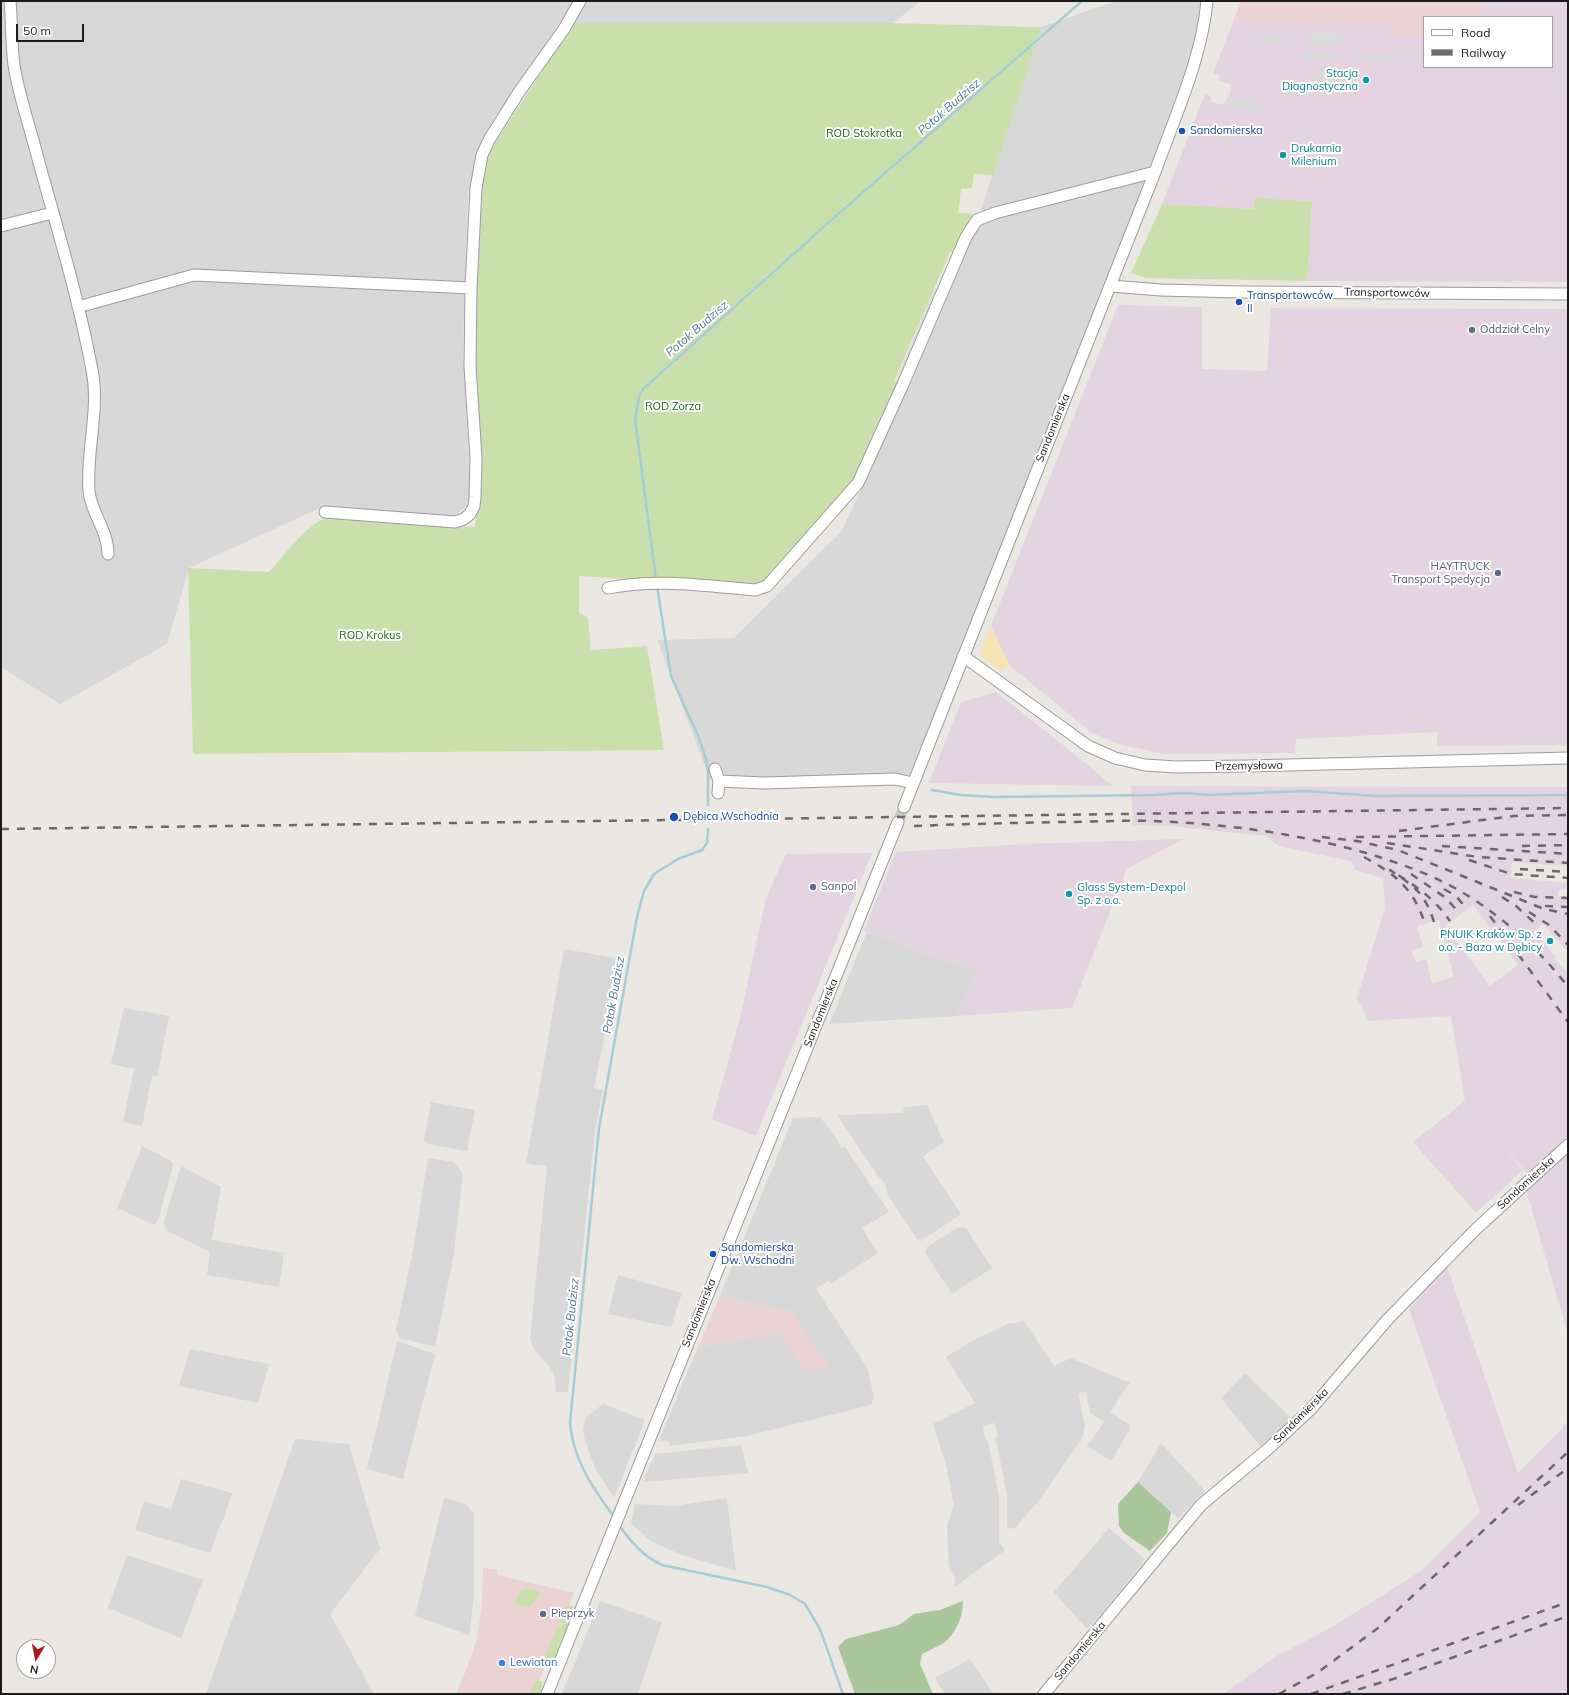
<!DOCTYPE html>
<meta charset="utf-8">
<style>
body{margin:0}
#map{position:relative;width:1569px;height:1695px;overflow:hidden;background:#ebe7e2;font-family:Mulish,sans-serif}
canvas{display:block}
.frame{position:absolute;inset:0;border:2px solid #1b1b1b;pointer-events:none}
.legend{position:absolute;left:1423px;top:16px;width:130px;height:52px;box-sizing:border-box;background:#fff;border:1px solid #a4a4a4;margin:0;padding:5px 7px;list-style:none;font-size:12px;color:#1b1b1b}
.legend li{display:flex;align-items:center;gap:8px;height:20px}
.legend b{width:20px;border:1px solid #a4a4a4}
.north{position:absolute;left:16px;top:1639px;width:40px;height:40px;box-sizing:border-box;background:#fff;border:1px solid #a4a4a4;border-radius:50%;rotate:190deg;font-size:11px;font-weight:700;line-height:16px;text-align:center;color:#1b1b1b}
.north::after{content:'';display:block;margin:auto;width:14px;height:18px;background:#af1721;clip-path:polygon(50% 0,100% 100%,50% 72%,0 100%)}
.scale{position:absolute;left:16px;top:24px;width:68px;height:18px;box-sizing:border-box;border:2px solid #1b1b1b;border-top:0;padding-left:5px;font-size:12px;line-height:14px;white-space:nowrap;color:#1b1b1b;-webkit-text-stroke:3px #fff;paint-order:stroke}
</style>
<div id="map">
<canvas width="1569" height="1695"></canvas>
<div class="frame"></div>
<ul class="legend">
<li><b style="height:5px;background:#fff"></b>Road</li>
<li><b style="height:5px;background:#696969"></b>Railway</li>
</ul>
<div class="north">N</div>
<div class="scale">50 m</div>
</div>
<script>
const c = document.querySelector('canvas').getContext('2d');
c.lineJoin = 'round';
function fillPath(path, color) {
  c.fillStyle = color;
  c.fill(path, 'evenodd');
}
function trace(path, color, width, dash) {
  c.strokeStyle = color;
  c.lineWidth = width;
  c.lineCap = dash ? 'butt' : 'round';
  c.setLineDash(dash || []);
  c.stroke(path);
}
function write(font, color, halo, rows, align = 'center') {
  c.font = font + ' Mulish,sans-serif';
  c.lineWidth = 4;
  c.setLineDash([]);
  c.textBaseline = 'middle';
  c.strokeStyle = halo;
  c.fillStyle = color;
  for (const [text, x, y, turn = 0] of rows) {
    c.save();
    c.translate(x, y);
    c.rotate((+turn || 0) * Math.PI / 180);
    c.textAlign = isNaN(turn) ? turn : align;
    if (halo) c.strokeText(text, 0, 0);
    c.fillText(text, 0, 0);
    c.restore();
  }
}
fillPath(new Path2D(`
 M1 1H921L893 23H573L564 16 479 146 468 192 463 347 471 502 454 517 320 508 189 568 167 644 60 704 1 667Z
 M1116 1H1206L1182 110 917 782 710 779 657 640 734 638 841 532 877 456 975 228 1041 27Z
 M867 932 897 941 906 947 976 971 956 1016 829 1024Z
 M564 949 620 959 594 1088 603 1090 595 1131 568 1392H556L554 1375 550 1367 536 1352 530 1340 547 1166 534 1165 526 1163Z
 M124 1008 169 1016 157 1077 152 1076 142 1126 123 1122 134 1069 111 1064Z
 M431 1102 475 1110 467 1151 428 1144 424 1140Z
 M927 1105 944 1142 923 1157 961 1214 922 1240 917 1239 888 1195 885 1183 878 1176 837 1115 903 1113 904 1107Z
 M820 1117 839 1142 841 1148 845 1147 889 1212 862 1228 878 1253 831 1284 828 1281 816 1289 868 1369 874 1398 871 1405 747 1436 669 1446V1442L659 1440 698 1347 780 1332 805 1371 829 1364 808 1340 792 1312 720 1296 793 1118Z
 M142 1146 171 1161 173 1165 158 1221 154 1225 117 1208Z
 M428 1158 454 1162 463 1174 453 1259 435 1347 400 1338 396 1330 412 1255Z
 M183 1167 221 1187 212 1240 284 1253 279 1287 207 1275 210 1252 167 1231 164 1222 180 1168Z
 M958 1227 966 1228 992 1268 952 1294 925 1253 927 1247Z
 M618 1275 682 1293 671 1327 608 1314Z
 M1023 1320 1054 1366 1071 1358 1130 1383 1110 1412 1130 1425 1129 1431 1111 1461 1087 1446 1104 1422 1090 1413 1086 1392 1078 1393 1085 1426 1082 1439 1037 1503 1014 1529 1007 1527V1495L996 1439 998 1436 995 1423 983 1426 985 1439 988 1441 999 1496V1542L1005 1550 954 1588 955 1579 949 1565 947 1526 954 1505 946 1465 933 1424 975 1403 946 1357 970 1342 1010 1323H1017Z
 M397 1341 435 1354 403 1479 367 1469Z
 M190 1349 269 1364 258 1403 179 1386Z
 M1245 1373 1292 1419 1260 1446 1221 1398Z
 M603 1404 645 1420 614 1498 596 1470 585 1441 583 1429 586 1417Z
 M295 1439 349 1444 380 1549 330 1614 374 1694H206Z
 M1161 1443 1205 1491 1178 1518 1138 1482Z
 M741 1445 748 1473 643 1482 655 1454Z
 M181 1479 232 1493 222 1523H221L210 1553 135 1530 144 1501 171 1509Z
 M444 1498 466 1504 474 1514V1597L469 1635 415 1616Z
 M727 1498 736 1571 682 1555 652 1542 631 1523 635 1504 674 1506Z
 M1109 1528 1145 1559 1113 1600 1087 1629 1054 1592Z
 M127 1555 203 1580 181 1638 108 1608Z
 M600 1601 662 1622 638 1694H562Z
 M970 1659 994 1694H944L935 1678Z`), '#d9d8d8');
fillPath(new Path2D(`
 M1241 1H1482L1481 17H1424V36L1391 35V24L1233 22Z
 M720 1296 792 1312 808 1340 829 1364 805 1371 779 1332 698 1347Z
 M483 1568 497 1569V1575L574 1593 534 1694H456L467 1668 477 1639 482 1604Z`), '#ebd2d3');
fillPath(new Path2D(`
 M1482 1H1568V282L1307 281 1312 201 1255 198 1254 209 1162 204 1205 94 1211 97 1212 102 1223 105 1230 93 1231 85 1219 80 1220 76 1213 73 1233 22 1391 24V35L1424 36V67H1552V17H1481Z
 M1118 305 1202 307V369L1267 371 1271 308 1568 309V745L1437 746V732L1296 739 1295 753 1165 754 1122 745 1092 733 1009 665 991 626Z
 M996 692 1068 749 1113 786 929 783 961 702Z
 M1131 786 1568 787V866L1512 862 1511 878 1568 883V889L1558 890V896H1568V950L1567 951 1543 924 1534 932 1556 957 1554 959 1568 973V1335L1527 1193 1526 1172 1494 1135 1523 1170 1476 1213 1413 1142 1465 1101 1451 1016 1369 1021 1357 998 1385 908 1383 878 1355 870 1351 861 1278 846 1266 836 1171 826 1133 825ZM1473 905 1518 965 1490 986 1445 926ZM1439 920 1454 977 1432 983 1426 959 1416 962 1412 951 1423 947 1417 926Z
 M1183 839 1127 869 1072 1008 956 1016 975 971 906 947 897 941 864 931 896 852 1025 844Z
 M872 853 756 1136 712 1119 740 1018 766 898 786 854Z
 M1447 1267 1518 1473 1568 1422V1694H1223L1275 1657 1332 1627 1421 1571 1480 1512 1409 1309 1428 1286Z`), '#e4d4e2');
fillPath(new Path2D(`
 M573 23H893L1041 27 993 175 974 174 972 188 961 189 958 213 972 214 956 252H950L894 381 900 384 855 481 769 579 754 586 579 576V612L588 618 591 650 647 646 664 750 193 754 188 568 269 572C284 556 310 519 331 517L475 527 480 475 475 367 478 218 483 185 485 159Z
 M1255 198 1312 201 1307 281 1146 278 1131 273 1162 204 1254 209Z
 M528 1588 540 1591 531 1606 524 1608 515 1603 520 1591Z
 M568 1605 574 1607V1610L552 1665 545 1664 544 1658 557 1626 561 1627 563 1623 558 1622 563 1609Z
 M539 1680 542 1682 541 1694H529L535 1681Z`), '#cae0ac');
fillPath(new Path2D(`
 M1138 1482 1171 1512 1167 1533 1150 1551 1124 1533 1119 1526 1118 1504Z
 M963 1601C963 1617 956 1633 944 1643 937 1647 929 1650 922 1654L920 1664 933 1694H855L838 1647 846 1639 899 1625 914 1614 940 1610Z`), '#aac69b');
fillPath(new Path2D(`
 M991 626 1009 665 1002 671 981 656 980 653Z`), '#f6e4b5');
fillPath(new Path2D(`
 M1312 31H1334L1341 35V45H1304V40L1312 38Z
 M1262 37H1285L1282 44 1260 43Z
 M1304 52 1338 53V59L1303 58Z
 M1355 55H1394V62H1355Z
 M1315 72 1335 73V88H1315Z
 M1229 99 1262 103 1258 112 1228 108Z
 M935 288 942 289 902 380 897 378Z
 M849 771H882V777H849Z`), '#dbdbdb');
trace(new Path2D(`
 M656 579 635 419 639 397 643 389 837 215 1082 1
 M657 586 671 676 699 738 706 759 708 772V805
 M932 790 961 795 994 797 1154 795 1185 793 1208 795 1306 791 1375 796 1568 795
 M614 1517C593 1488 573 1460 570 1423L599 1128 637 917 644 891 654 874 678 859 702 850 707 843 708 829
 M619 1525C631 1542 643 1556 662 1565L767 1587 790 1595 805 1604 820 1629 843 1694`), '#a7cdd4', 2.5);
trace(new Path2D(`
 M898 822 904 807`), '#ccc8c4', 11, [11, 5.5]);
const minor = new Path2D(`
 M10 1C12 22 11 44 14 65 18 91 27 118 34 144 54 219 78 294 92 370 100 410 86 450 89 491 91 513 108 530 108 554
 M1 226 52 213
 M1111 286 1161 290 1240 292 1568 294
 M78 307 194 275 471 288
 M325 512 455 522 464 519 470 514 474 506 475 497 476 458 470 366 471 288 476 188 482 155 489 140 519 92 564 29 580 1
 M608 588C656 578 706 586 755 590L767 586 858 483 904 382 966 237 977 220 995 213 1155 172
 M963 656 1088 746 1115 758 1145 765 1176 767 1247 766 1568 758
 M715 769 719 781
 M718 793 719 781 764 783 895 779 913 783
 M904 807 1155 172C1174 119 1202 58 1207 1
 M547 1694 898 822
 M1044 1694 1201 1505 1268 1449 1311 1409 1388 1319 1476 1229 1568 1145`);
trace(minor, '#9c9c9c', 13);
trace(minor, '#fff', 11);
trace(new Path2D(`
 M914 826C963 824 1012 823 1062 822 1092 822 1123 820 1153 821 1228 824 1304 834 1376 856 1404 865 1435 876 1460 891 1501 915 1540 950 1568 987
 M1 829 1568 808
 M1399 831 1513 816 1568 815
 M1322 837 1357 841 1398 850 1544 909 1568 914
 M1356 837 1568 834
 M1387 843 1478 857 1568 863
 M1442 846 1568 854
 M1522 846 1568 845
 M1364 857C1395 874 1414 889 1425 924
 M1469 860 1511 874 1568 878
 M1520 869 1568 872
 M1411 874 1446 898 1460 914
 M1444 889 1456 896 1467 909
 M1514 892 1535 897 1568 898
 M1502 897 1516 906 1539 927
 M1545 906 1568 907
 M1529 912 1549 925 1568 945
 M1490 916 1568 1022
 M1434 922C1425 893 1414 886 1390 870 1417 887 1432 896 1450 921
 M1518 1505 1568 1468
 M1279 1694 1317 1673 1378 1628 1568 1452
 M1311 1694 1568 1602
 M1343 1694 1393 1679 1568 1616`), '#696969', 2.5, [8, 8]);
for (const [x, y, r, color] of [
 [1366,80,4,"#0f9aa8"],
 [1182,131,4,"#1a4fb4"],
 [1283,155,4,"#0f9aa8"],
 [1239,302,4,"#1a4fb4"],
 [1472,330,4,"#5c6f8a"],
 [1498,573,4,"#5c6f8a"],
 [674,817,5,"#1a4fb4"],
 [813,887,4,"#5c6f8a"],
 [1069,894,4,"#0f9aa8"],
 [1550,941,4,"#0f9aa8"],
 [713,1254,4,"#1a4fb4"],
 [543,1614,4,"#5c6f8a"],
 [502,1663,4,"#3f7fe0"]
]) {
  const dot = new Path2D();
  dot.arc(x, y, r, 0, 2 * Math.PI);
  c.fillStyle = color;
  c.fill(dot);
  trace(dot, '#fff', 1.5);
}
write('11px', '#0d838f', '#fff', [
 ["Stacja",1358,74],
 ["Diagnostyczna",1358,87],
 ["Drukarnia",1291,149,"left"],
 ["Milenium",1291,162,"left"],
 ["Glass System-Dexpol",1077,888,"left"],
 ["Sp. z o.o.",1077,901,"left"],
 ["PNUIK Kraków Sp. z",1542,935],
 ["o.o. - Baza w Dębicy",1542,948]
], 'right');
write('11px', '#164399', '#fff', [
 ["Sandomierska",1190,131],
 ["Transportowców",1247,296],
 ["II",1247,309],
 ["Dębica Wschodnia",683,817],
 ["Sandomierska",721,1248],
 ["Dw. Wschodni",721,1261]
], 'left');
write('11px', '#176b18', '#fff', [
 ["ROD Stokrotka",864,134],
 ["ROD Zorza",673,407],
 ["ROD Krokus",370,636]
]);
write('11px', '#1b1b1b', '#fff', [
 ["Transportowców",1387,293,1],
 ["Sandomierska",1053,428,-68],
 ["Przemysłowa",1249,766,-1],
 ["Sandomierska",821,1013,-68],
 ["Sandomierska",1526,1183,-42],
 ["Sandomierska",699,1313,-68],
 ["Sandomierska",1301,1416,-45],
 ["Sandomierska",1080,1651,-50]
]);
write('11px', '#4e5e75', '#fff', [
 ["Oddział Celny",1480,330],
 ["HAYTRUCK",1490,567,"right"],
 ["Transport Spedycja",1490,580,"right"],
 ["Sanpol",821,887],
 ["Pieprzyk",551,1614]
], 'left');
write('11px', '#366cbe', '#fff', [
 ["Lewiatan",510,1663]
], 'left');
write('italic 12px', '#507997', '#fff', [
 ["Potok Budzisz",949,107,-41],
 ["Potok Budzisz",697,329,-41],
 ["Potok Budzisz",614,995,-80],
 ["Potok Budzisz",571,1317,-84]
]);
</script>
